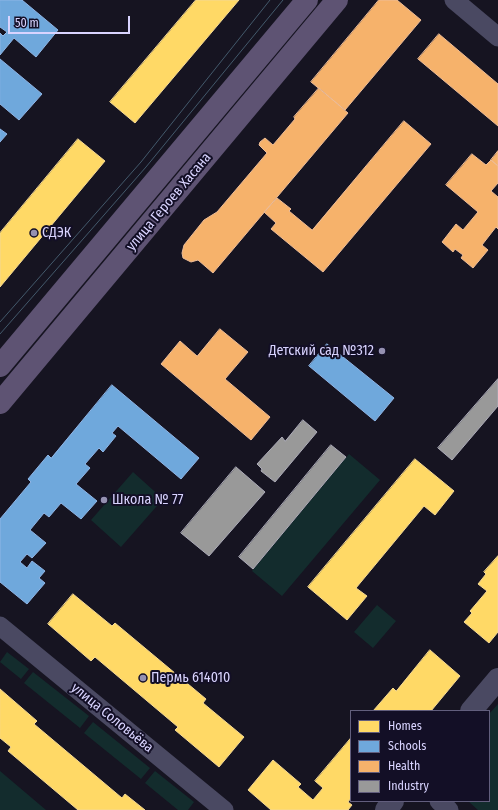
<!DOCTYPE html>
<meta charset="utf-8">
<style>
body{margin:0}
#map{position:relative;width:498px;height:810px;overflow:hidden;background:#161421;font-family:"Fira Sans Condensed",sans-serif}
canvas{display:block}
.legend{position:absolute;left:350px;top:710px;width:140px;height:92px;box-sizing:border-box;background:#130f26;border:1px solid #625e7d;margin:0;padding:5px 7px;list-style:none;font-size:12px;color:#d9d4ff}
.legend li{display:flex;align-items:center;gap:8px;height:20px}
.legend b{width:20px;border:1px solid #625e7d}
.scale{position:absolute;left:8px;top:16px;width:122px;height:18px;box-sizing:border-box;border:2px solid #d9d4ff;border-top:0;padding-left:5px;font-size:12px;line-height:14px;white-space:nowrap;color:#d9d4ff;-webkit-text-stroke:3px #130f26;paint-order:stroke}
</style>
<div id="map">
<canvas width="498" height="810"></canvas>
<ul class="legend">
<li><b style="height:11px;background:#ffd966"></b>Homes</li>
<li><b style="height:11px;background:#6fa8dc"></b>Schools</li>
<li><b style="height:11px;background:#f6b26b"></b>Health</li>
<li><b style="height:11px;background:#999"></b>Industry</li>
</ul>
<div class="scale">50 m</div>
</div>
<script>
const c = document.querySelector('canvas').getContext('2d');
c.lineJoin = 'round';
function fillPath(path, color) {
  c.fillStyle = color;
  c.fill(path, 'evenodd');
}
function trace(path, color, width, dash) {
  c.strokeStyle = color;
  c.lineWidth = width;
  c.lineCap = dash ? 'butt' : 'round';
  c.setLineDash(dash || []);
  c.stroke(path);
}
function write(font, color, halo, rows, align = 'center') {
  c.font = font + ' "Fira Sans Condensed",sans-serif';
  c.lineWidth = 4;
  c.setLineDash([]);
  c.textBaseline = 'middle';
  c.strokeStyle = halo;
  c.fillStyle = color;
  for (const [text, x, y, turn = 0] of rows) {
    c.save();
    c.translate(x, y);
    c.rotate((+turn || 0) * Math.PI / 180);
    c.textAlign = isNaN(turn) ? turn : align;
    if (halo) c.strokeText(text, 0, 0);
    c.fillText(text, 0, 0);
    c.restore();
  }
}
fillPath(new Path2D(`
 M349 454 380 480 282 596 252 571Z
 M133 472 163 499 121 547 91 520Z
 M377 605 396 621 373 648 354 632Z
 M7 652 29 669 21 679 0 662Z
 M33 672 89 716 80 728 24 683Z
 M498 704V810H478L468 801H489V714Z
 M93 722 150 768 141 779 84 733Z
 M0 771 46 810H0Z
 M155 771 194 802 188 810H178L145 783Z`), '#132c2d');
const homes = new Path2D(`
 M196 0H239L135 123 110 102Z
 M78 139 105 161 0 287V233Z
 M415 459 454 491 435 515 424 506 356 588 367 596 347 620 308 587Z
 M498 556V632L489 643 464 622 472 613 470 611 487 591 478 584 486 574 484 572Z
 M73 594 112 626 115 623 206 699 203 703 244 737 219 767 175 730 178 727 95 657 91 661 48 624Z
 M430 650 460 676 431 711H373L393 688 396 691Z
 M0 689 37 721 34 724 122 798 125 794 145 810H78L8 751 11 747 0 738Z
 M351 738V798L348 802 352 805 348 810H271L248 790 273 760 301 784 298 787 313 800 323 788 315 781Z`);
fillPath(homes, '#ffd966');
trace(homes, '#f4d894', 1);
const schools = new Path2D(`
 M0 0H22L58 30 36 57 14 38 0 55V33L3 36 7 32 0 27Z
 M0 59 42 94 19 120 0 104Z
 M0 129 7 134 0 142Z
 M327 344 394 398 375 421 309 366Z
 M112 385 199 458 181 479 118 426 112 433 116 436 103 452 99 448 85 464 90 468 76 484 97 501 81 519 61 503 49 517 44 513 30 530 46 543 32 558 27 554 20 562 27 568 32 561 45 571 39 578 45 583 27 604 0 582V519L31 482 28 479 48 455 51 458Z`);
fillPath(schools, '#6fa8dc');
trace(schools, '#8fb5e6', 1);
const health = new Path2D(`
 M379 0H397L421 20 345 110 311 82Z
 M439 34 498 84V126L418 59Z
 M319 88 348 113 213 273 198 260 191 262 183 258 182 253 184 245 204 220 217 212 267 153 259 145 260 142 265 138 273 145 295 119 294 117Z
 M404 121 431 144 323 272 271 229 276 223 264 212 277 198 291 209 289 211 312 230Z
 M498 151V166L491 160Z
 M472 154 486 165 491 160 498 166V183L491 191 498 197V229L496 227 482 245 488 250 473 268 461 258 463 255 455 249 453 252 442 242 456 224 463 230 478 212 446 185Z
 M220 329 248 352 225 379 270 417 251 440 161 364 180 341 197 356Z`);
fillPath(health, '#f6b26b');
trace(health, '#edbc97', 1);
const industry = new Path2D(`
 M498 379V406L452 460 438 448Z
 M303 420 317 432 275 482 261 471 262 469 257 464 282 437 285 441Z
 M331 445 346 457 253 569 239 557Z
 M236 467 265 492 209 556 181 533Z`);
fillPath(industry, '#999');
trace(industry, '#acabb8', 1);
trace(new Path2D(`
 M454 0 498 37
 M0 626 224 810
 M439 801 449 810`), '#4a4962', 19);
trace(new Path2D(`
 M471 711 498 679
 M386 810 393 801`), '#4a4962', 22);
trace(new Path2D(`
 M0 366 307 0
 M0 403 337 0`), '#5e5373', 22);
trace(new Path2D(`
 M0 322 141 162 270 0
 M0 334 146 167 283 0`), '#43596b', 1);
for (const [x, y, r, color] of [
 [34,233,4,"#9591b1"],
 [382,351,4,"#9591b1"],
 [104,500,4,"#9591b1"],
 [143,678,4,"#9591b1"]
]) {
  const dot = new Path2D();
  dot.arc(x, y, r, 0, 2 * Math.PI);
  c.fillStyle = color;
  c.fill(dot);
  trace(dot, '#130f26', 1.5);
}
write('14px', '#d9d4ff', '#130f26', [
 ["улица Героев Хасана",169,202,-50],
 ["улица Соловьёва",112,718,39]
]);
write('14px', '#d9d4ff', '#130f26', [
 ["СДЭК",42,233],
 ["Детский сад №312",374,351,"right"],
 ["Школа № 77",112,500],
 ["Пермь 614010",151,678]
], 'left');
</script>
